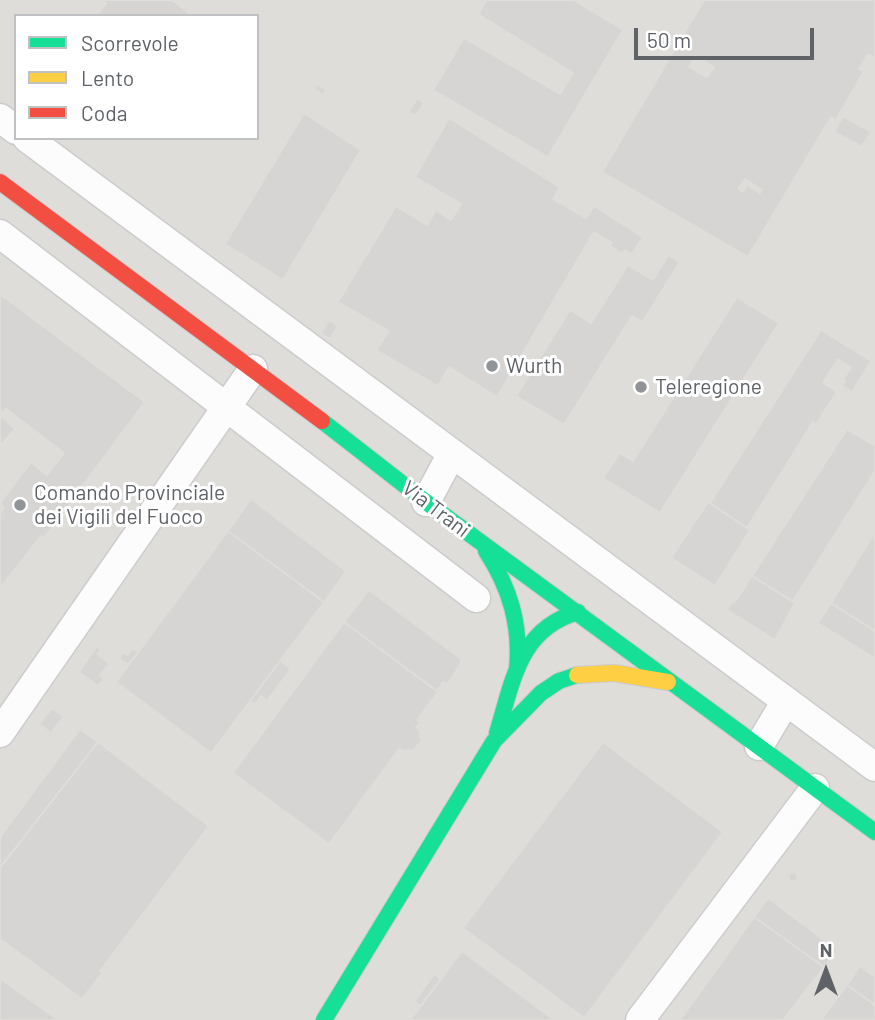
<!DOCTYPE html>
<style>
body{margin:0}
#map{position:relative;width:875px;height:1020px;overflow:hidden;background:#efeeea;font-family:Barlow,sans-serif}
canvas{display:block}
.legend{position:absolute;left:14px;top:14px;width:245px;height:126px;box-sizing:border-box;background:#fff;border:2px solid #bfc1c3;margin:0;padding:9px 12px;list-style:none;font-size:21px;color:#5f6368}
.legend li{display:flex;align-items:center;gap:14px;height:35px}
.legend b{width:35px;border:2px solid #bfc1c3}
.north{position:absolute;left:791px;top:936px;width:70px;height:70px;-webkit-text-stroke:5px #fff;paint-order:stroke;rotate:0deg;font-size:19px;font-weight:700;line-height:28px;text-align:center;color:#5f6368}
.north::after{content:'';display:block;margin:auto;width:24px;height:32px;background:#5f6368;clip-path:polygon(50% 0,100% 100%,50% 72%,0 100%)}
.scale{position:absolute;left:634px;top:28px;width:180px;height:32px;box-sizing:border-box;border:4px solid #5f6368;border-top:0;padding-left:9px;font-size:21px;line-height:24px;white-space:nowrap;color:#5f6368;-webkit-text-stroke:5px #fff;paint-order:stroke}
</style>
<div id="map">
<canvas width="875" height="1020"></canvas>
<ul class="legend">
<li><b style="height:9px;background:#16e098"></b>Scorrevole</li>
<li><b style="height:9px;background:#ffcf43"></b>Lento</li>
<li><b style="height:9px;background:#f24e42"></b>Coda</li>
</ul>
<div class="north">N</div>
<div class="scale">50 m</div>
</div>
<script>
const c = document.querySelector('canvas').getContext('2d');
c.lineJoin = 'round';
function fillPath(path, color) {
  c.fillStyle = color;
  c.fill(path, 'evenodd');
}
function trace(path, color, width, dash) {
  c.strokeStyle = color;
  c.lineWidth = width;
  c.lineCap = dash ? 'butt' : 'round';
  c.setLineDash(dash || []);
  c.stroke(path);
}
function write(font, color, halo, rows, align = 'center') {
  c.font = font + ' Barlow,sans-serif';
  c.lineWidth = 6;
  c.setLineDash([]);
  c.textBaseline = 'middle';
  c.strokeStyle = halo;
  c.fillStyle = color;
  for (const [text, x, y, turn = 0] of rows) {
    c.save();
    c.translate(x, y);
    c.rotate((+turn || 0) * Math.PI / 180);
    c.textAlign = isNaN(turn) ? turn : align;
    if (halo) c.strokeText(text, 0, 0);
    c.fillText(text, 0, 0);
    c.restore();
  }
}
fillPath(new Path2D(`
 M0 0H875V1020H0ZM16 16H257V138H16Z`), '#dfddda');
const building = new Path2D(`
 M101 0H172L193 16H99L97 14 106 3Z
 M487 0H574L623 30 548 157 433 90 464 38 560 94 573 73 478 14Z
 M704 0H875V55L874 58 868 54 859 69 864 71 836 120 831 117 748 257 602 172ZM696 56 714 67 707 77 689 67ZM745 179 762 190 760 193 747 185 743 192 738 189Z
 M317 84 326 89 323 95 314 89Z
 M417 98 424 103 415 116 409 112Z
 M304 113 361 150 283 280 225 244Z
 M843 116 871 132 862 147 834 132Z
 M449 118 560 187 553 199 586 218 594 206 643 237 632 254 624 250 623 254 610 246 612 243 594 232 497 397 449 367 438 386 376 350 389 331 338 302 396 206 427 225 436 210 451 220 461 204 415 177Z
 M668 255 779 323 660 513 561 452 642 322 632 316 564 425 516 396 570 310 591 323 628 265 653 280Z
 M680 262 737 297 633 461 620 453 603 478 561 452Z
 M0 294 145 402 44 538 41 536 0 588V514L4 508 0 503 31 462 47 475 64 453 6 409 0 415 15 429 0 446Z
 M329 320 338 326 330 339 321 333Z
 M821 330 871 361 852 392 842 386 845 381 843 380 851 367 838 359 823 383 837 392 816 424 813 422 747 528 710 503Z
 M847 429 875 446V471L793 601 752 576Z
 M251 499 346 571 324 602 228 531Z
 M708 502 750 530 715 586 671 558Z
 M228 531 324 602 211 753 116 682Z
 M875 532V631L831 603Z
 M752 576 795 603 775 640 727 610 733 601 735 602Z
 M369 590 460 658 461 664 447 684 443 682 437 691 344 622Z
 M831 603 875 631V659L818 623Z
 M344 622 438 692 417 720 420 723 416 727 419 730 421 741 414 750 403 751 399 749 329 844 233 773Z
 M97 646 101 649 97 654 110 664 100 675 104 679 98 686 79 672Z
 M133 648 139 651 128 665 119 659 123 652 128 655Z
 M280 661 291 669 267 701 261 696 255 705 250 701Z
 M52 708 64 717 51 733 39 724Z
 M80 729 98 742 0 868V837Z
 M98 742 209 826 100 971 102 973 82 999 0 939V868Z
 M603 742 723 832 584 1018 463 928Z
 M788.5 877a4.5 4.5 0 1 1 9 0a4.5 4.5 0 1 1-9 0Z
 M768 898 837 950 824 967 754 917Z
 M754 917 824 967 783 1020H680Z
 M462 951 554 1020H410Z
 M860 966 875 977V1005L847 985Z
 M434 974 441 979 421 1006 414 1002Z
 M0 978 58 1020H0Z
 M847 985 875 1005V1020H821Z`);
fillPath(building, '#d6d5d3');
trace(building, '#deddd9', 2);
const street = new Path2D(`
 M0 118 16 130
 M27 138 875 767
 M0 234 476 598
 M426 502 452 453
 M0 733 253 369
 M759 746 786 701
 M640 1020 815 788`);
const fast = new Path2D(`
 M322 421 426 502 875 832
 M486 551C510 588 521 625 517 669
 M497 733C513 681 519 629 578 612
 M324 1020 494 741 541 693 559 681 577 675`);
const slow = new Path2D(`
 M577 675 614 673 668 682`);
const jam = new Path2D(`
 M0 182 322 421`);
trace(street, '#cbcccc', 31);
trace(fast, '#cacacb', 18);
trace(slow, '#cacacb', 18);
trace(jam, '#cacacb', 18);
trace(street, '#fdfcfc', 28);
trace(fast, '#16e098', 16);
trace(slow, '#ffcf43', 16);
trace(jam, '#f24e42', 16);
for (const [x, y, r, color] of [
 [492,366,7,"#919496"],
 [641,387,7,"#919496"],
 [20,505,7,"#919496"]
]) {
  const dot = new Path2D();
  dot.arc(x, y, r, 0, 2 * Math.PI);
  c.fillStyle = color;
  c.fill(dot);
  trace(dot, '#fff', 2.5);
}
write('21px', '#5f6368', '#fff', [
 ["Wurth",506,366],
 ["Teleregione",655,387],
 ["Comando Provinciale",34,493],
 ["dei Vigili del Fuoco",34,517]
], 'left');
write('21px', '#5f6368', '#fff', [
 ["Via Trani",436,509,37]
]);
</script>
